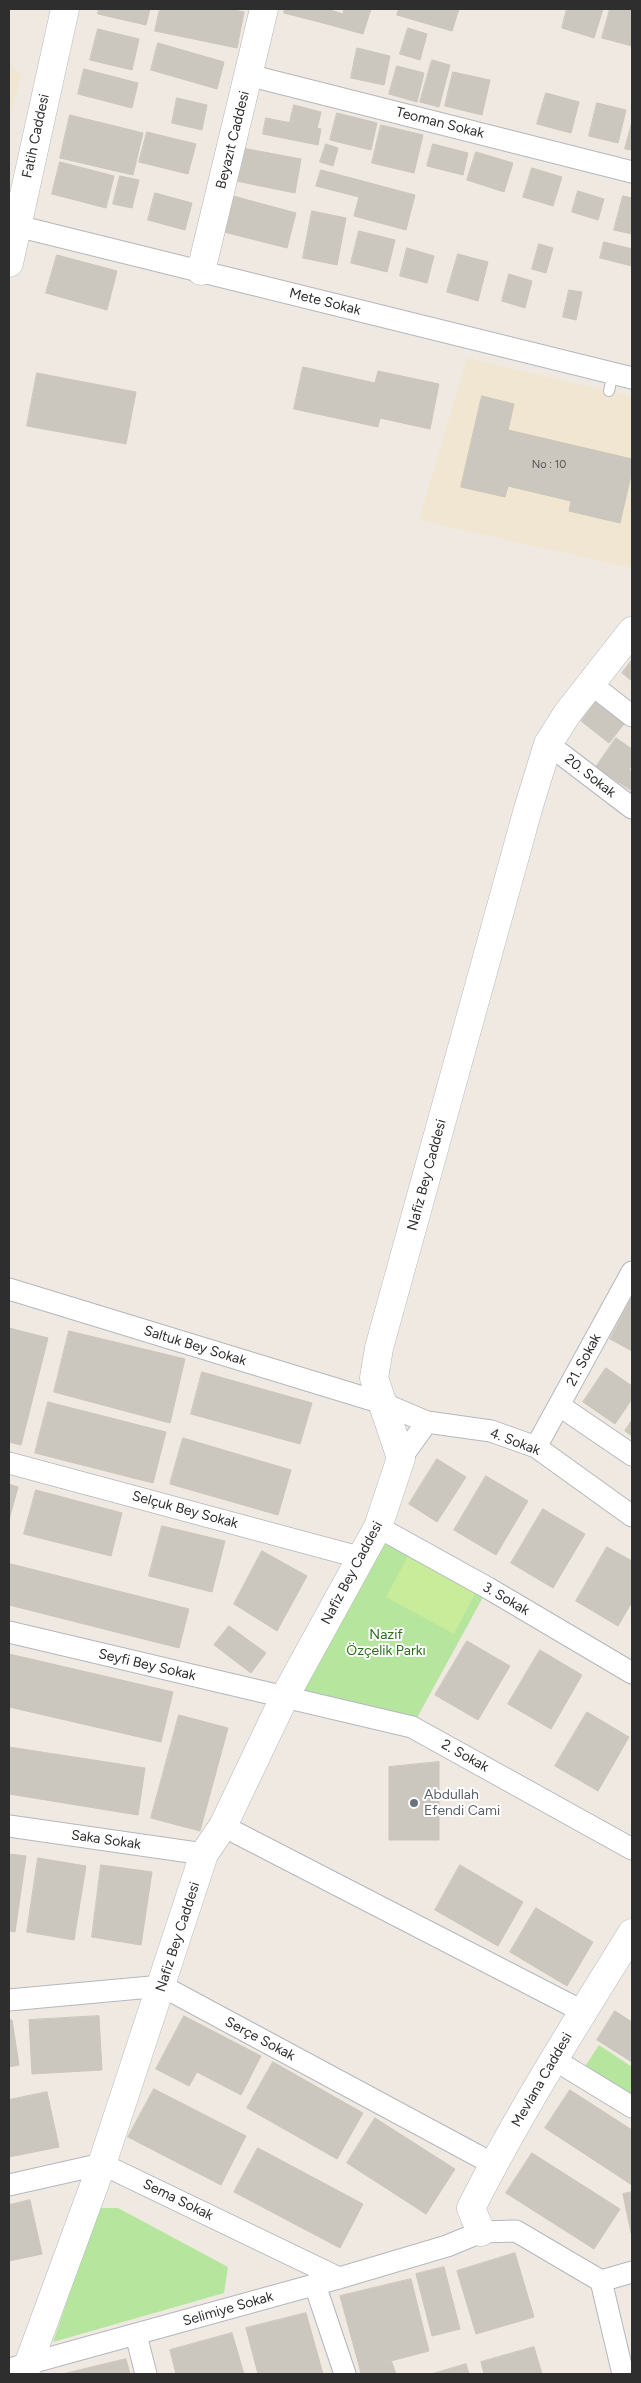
<!DOCTYPE html>
<meta charset="utf-8">
<style>
body{margin:0}
#map{position:relative;width:641px;height:2383px;overflow:hidden;background:#efe9e1;font-family:Figtree,sans-serif}
canvas{display:block}
.frame{position:absolute;inset:0;border:10px solid #2e2e2e;pointer-events:none}
</style>
<div id="map">
<canvas width="641" height="2383"></canvas>
<div class="frame"></div>
</div>
<script>
const c = document.querySelector('canvas').getContext('2d');
c.lineJoin = 'round';
function fillPath(path, color) {
  c.fillStyle = color;
  c.fill(path, 'evenodd');
}
function trace(path, color, width, dash) {
  c.strokeStyle = color;
  c.lineWidth = width;
  c.lineCap = dash ? 'butt' : 'round';
  c.setLineDash(dash || []);
  c.stroke(path);
}
function write(font, color, halo, rows, align = 'center') {
  c.font = font + ' Figtree,sans-serif';
  c.lineWidth = 4;
  c.setLineDash([]);
  c.textBaseline = 'middle';
  c.strokeStyle = halo;
  c.fillStyle = color;
  for (const [text, x, y, turn = 0] of rows) {
    c.save();
    c.translate(x, y);
    c.rotate((+turn || 0) * Math.PI / 180);
    c.textAlign = isNaN(turn) ? turn : align;
    if (halo) c.strokeText(text, 0, 0);
    c.fillText(text, 0, 0);
    c.restore();
  }
}
fillPath(new Path2D(`
 M9 63 21 74 9 124Z
 M467 358 632 397V568L419 520Z`), '#f0e6d1');
fillPath(new Path2D(`
 M378 1527 488 1588 412 1727 284 1698Z
 M599 2045 632 2067V2101L582 2071Z
 M99 2208H118L228 2267 224 2293 53 2342Z`), '#b6e59e');
fillPath(new Path2D(`
 M408 1556 476 1592 454 1634 386 1597Z`), '#c9ec9a');
const building = new Path2D(`
 M99 9H150L146 25 98 14Z
 M160 9H228L244 12 237 48 155 31Z
 M285 9H327L323 23 284 13Z
 M327 9 343 14 344 9H371L363 34 323 23Z
 M399 9H459L452 31 397 15Z
 M567 9H603L594 38 562 28Z
 M610 9H632V46L602 38Z
 M408 28 427 34 420 60 400 54Z
 M98 29 139 39 132 70 90 60Z
 M158 43 224 62 217 89 151 70Z
 M357 48 390 56 384 85 351 78Z
 M432 60 450 65 439 107 420 102Z
 M397 66 424 73 417 102 389 94Z
 M84 69 138 83 132 108 78 94Z
 M453 72 490 80 482 115 445 106Z
 M546 93 579 102 571 133 537 124Z
 M177 98 207 105 202 130 172 123Z
 M597 103 626 110 618 143 589 136Z
 M294 105 321 112 317 129 290 122Z
 M337 113 377 123 371 150 330 140Z
 M70 115 143 133 133 175 60 158Z
 M266 118 321 129 318 145 263 134Z
 M632 122V150L625 149Z
 M381 125 423 135 414 173 372 163Z
 M147 132 196 144 188 174 139 162Z
 M326 144 338 148 333 166 320 162Z
 M433 144 468 153 463 175 427 166Z
 M242 148 301 159 295 193 236 181Z
 M476 152 513 163 504 192 467 180Z
 M60 162 114 176 106 208 52 194Z
 M532 168 562 177 553 206 523 197Z
 M321 170 415 195 406 230 354 216 359 197 316 186Z
 M120 176 139 180 132 208 113 204Z
 M578 191 604 199 598 220 572 212Z
 M155 193 192 203 185 230 148 220Z
 M233 196 296 213 287 248 224 232Z
 M623 196 632 198V234L614 230Z
 M312 211 346 218 337 265 303 258Z
 M359 231 395 240 387 272 351 263Z
 M604 242 632 249V266L600 258Z
 M539 244 553 248 546 273 532 269Z
 M407 248 434 256 427 283 400 276Z
 M458 254 488 262 478 301 447 292Z
 M57 255 117 271 107 310 46 293Z
 M509 274 532 281 525 308 502 301Z
 M569 290 582 292 576 320 563 317Z
 M303 367 375 383 378 371 439 384 430 429 380 418 378 427 294 409Z
 M37 373 136 392 126 444 27 426Z
 M482 396 514 404 508 430 632 459V471L620 523 569 511 571 501 508 486 505 497 461 487Z
 M632 660V681L622 673Z
 M595 702 624 724 609 743 581 721Z
 M616 738 632 749V765L629 770 632 772V791L596 767Z
 M632 1297V1351L610 1339Z
 M9 1328 48 1338 21 1445 9 1442Z
 M69 1331 185 1359 170 1423 54 1392Z
 M606 1368 632 1386V1399L615 1424 583 1402Z
 M202 1372 312 1403 300 1444 191 1414Z
 M48 1402 166 1432 153 1483 35 1453Z
 M632 1420V1436L625 1431Z
 M183 1438 291 1470 278 1515 170 1484Z
 M437 1459 466 1477 437 1522 409 1504Z
 M486 1476 528 1501 496 1555 454 1530Z
 M9 1484 18 1487 9 1520Z
 M36 1490 122 1513 111 1556 24 1534Z
 M543 1509 585 1534 553 1588 511 1563Z
 M162 1526 225 1541 212 1592 149 1576Z
 M607 1547 632 1561V1602L618 1626 576 1601Z
 M262 1551 307 1576 277 1631 234 1604Z
 M11 1564 189 1609 179 1648 9 1605V1575Z
 M229 1626 266 1653 251 1673 214 1645Z
 M467 1641 510 1666 478 1720 435 1695Z
 M540 1650 582 1675 551 1729 508 1704Z
 M9 1654 173 1692 161 1742 9 1707Z
 M587 1712 629 1737 598 1791 555 1766Z
 M179 1715 228 1728 200 1831 151 1818Z
 M9 1747 145 1768 138 1815 9 1794Z
 M439 1762V1840H389V1767Z
 M9 1854 26 1856 15 1932 9 1931Z
 M38 1858 86 1866 74 1940 27 1932Z
 M101 1865 152 1872 141 1945 92 1937Z
 M460 1865 523 1902 498 1946 435 1910Z
 M536 1908 593 1942 567 1986 510 1952Z
 M615 2011 632 2022V2062L597 2040Z
 M99 2016 102 2070 32 2074 29 2020Z
 M184 2016 261 2056 241 2095 197 2072 189 2086 156 2069Z
 M9 2020H12L19 2065 9 2067Z
 M273 2062 363 2113 337 2159 247 2108Z
 M154 2089 246 2136 221 2185 128 2137Z
 M570 2090 632 2130V2185L545 2128Z
 M47 2092 59 2147 9 2157V2100Z
 M375 2118 455 2169 426 2214 347 2163Z
 M258 2148 363 2204 340 2248 234 2192Z
 M532 2153 620 2209 594 2249 506 2193Z
 M632 2192V2232L631 2233 623 2194Z
 M30 2200 42 2254 9 2261V2205Z
 M515 2253 534 2317 476 2334 457 2271Z
 M444 2267 460 2329 432 2336 416 2274Z
 M411 2279 429 2351 360 2369 340 2296Z
 M306 2313 323 2374H258L246 2328Z
 M232 2333 244 2374H176L170 2350Z
 M534 2347 542 2374H484L481 2362Z
 M126 2359 130 2374H63Z
 M391 2360 396 2374H361L360 2369Z
 M466 2364 469 2374H432Z`);
fillPath(building, '#cbc7bf');
trace(building, '#cbc5ba', 1);
const lane = new Path2D(`
 M609 391 613 373`);
const street = new Path2D(`
 M248 75 632 172
 M17 226 632 378
 M591 684 632 716
 M548 744 632 808
 M9 1289 382 1403 427 1422 491 1431 536 1447 632 1516
 M560 1406 632 1455
 M536 1447 632 1272
 M401 1458 427 1422
 M9 1463 362 1558
 M378 1527 488 1588 632 1673
 M9 1632 412 1727 632 1849
 M9 1826 204 1854
 M223 1826 582 2011
 M9 2000 162 1986 493 2164
 M555 2060 632 2107
 M9 2185 102 2164 339 2278
 M601 2281 623 2374
 M315 2285 345 2374
 M136 2335 146 2374
 M9 2369 339 2278 447 2246 481 2232 516 2231 601 2281 632 2272`);
const secondary = new Path2D(`
 M9 263 65 9
 M201 271 264 9
 M481 2232 471 2208C519 2113 576 2023 632 1933
 M28 2365 102 2164 204 1854 223 1826 284 1698 378 1527 401 1458 374 1378 379 1348 528 809 548 744 567 714 632 631`);
trace(lane, '#b4b7c1', 12);
trace(street, '#b4b7c1', 23);
trace(secondary, '#b4b7c1', 29);
trace(lane, '#fff', 10);
trace(street, '#fff', 21);
trace(secondary, '#fff', 28);
for (const [x, y, r, color] of [
 [414,1803,5,"#6b7280"]
]) {
  const dot = new Path2D();
  dot.arc(x, y, r, 0, 2 * Math.PI);
  c.fillStyle = color;
  c.fill(dot);
  trace(dot, '#fff', 2);
}
write('11px', '#555452', null, [
 ["No : 10",549,465]
]);
write('14px', '#2e2e2e', '#fff', [
 ["Teoman Sokak",440,123,14],
 ["Fatih Caddesi",36,136,-78],
 ["Beyazıt Caddesi",233,140,-76],
 ["Mete Sokak",325,302,14],
 ["20. Sokak",590,776,38],
 ["Nafiz Bey Caddesi",427,1175,-75],
 ["Saltuk Bey Sokak",195,1346,17],
 ["21. Sokak",584,1360,-62],
 ["4. Sokak",515,1442,21],
 ["Selçuk Bey Sokak",185,1510,15],
 ["Nafiz Bey Caddesi",352,1573,-62],
 ["3. Sokak",506,1599,30],
 ["Seyfi Bey Sokak",147,1665,13],
 ["2. Sokak",465,1756,29],
 ["Saka Sokak",106,1840,8],
 ["Nafiz Bey Caddesi",178,1937,-72],
 ["Serçe Sokak",260,2039,28],
 ["Mevlana Caddesi",542,2080,-60],
 ["Sema Sokak",178,2200,26],
 ["Selimiye Sokak",228,2309,-16]
]);
write('14px', '#2c6e1b', '#fff', [
 ["Nazif",386,1635],
 ["Özçelik Parkı",386,1651]
]);
write('14px', '#5b616d', '#fff', [
 ["Abdullah",424,1795],
 ["Efendi Cami",424,1811]
], 'left');
</script>
